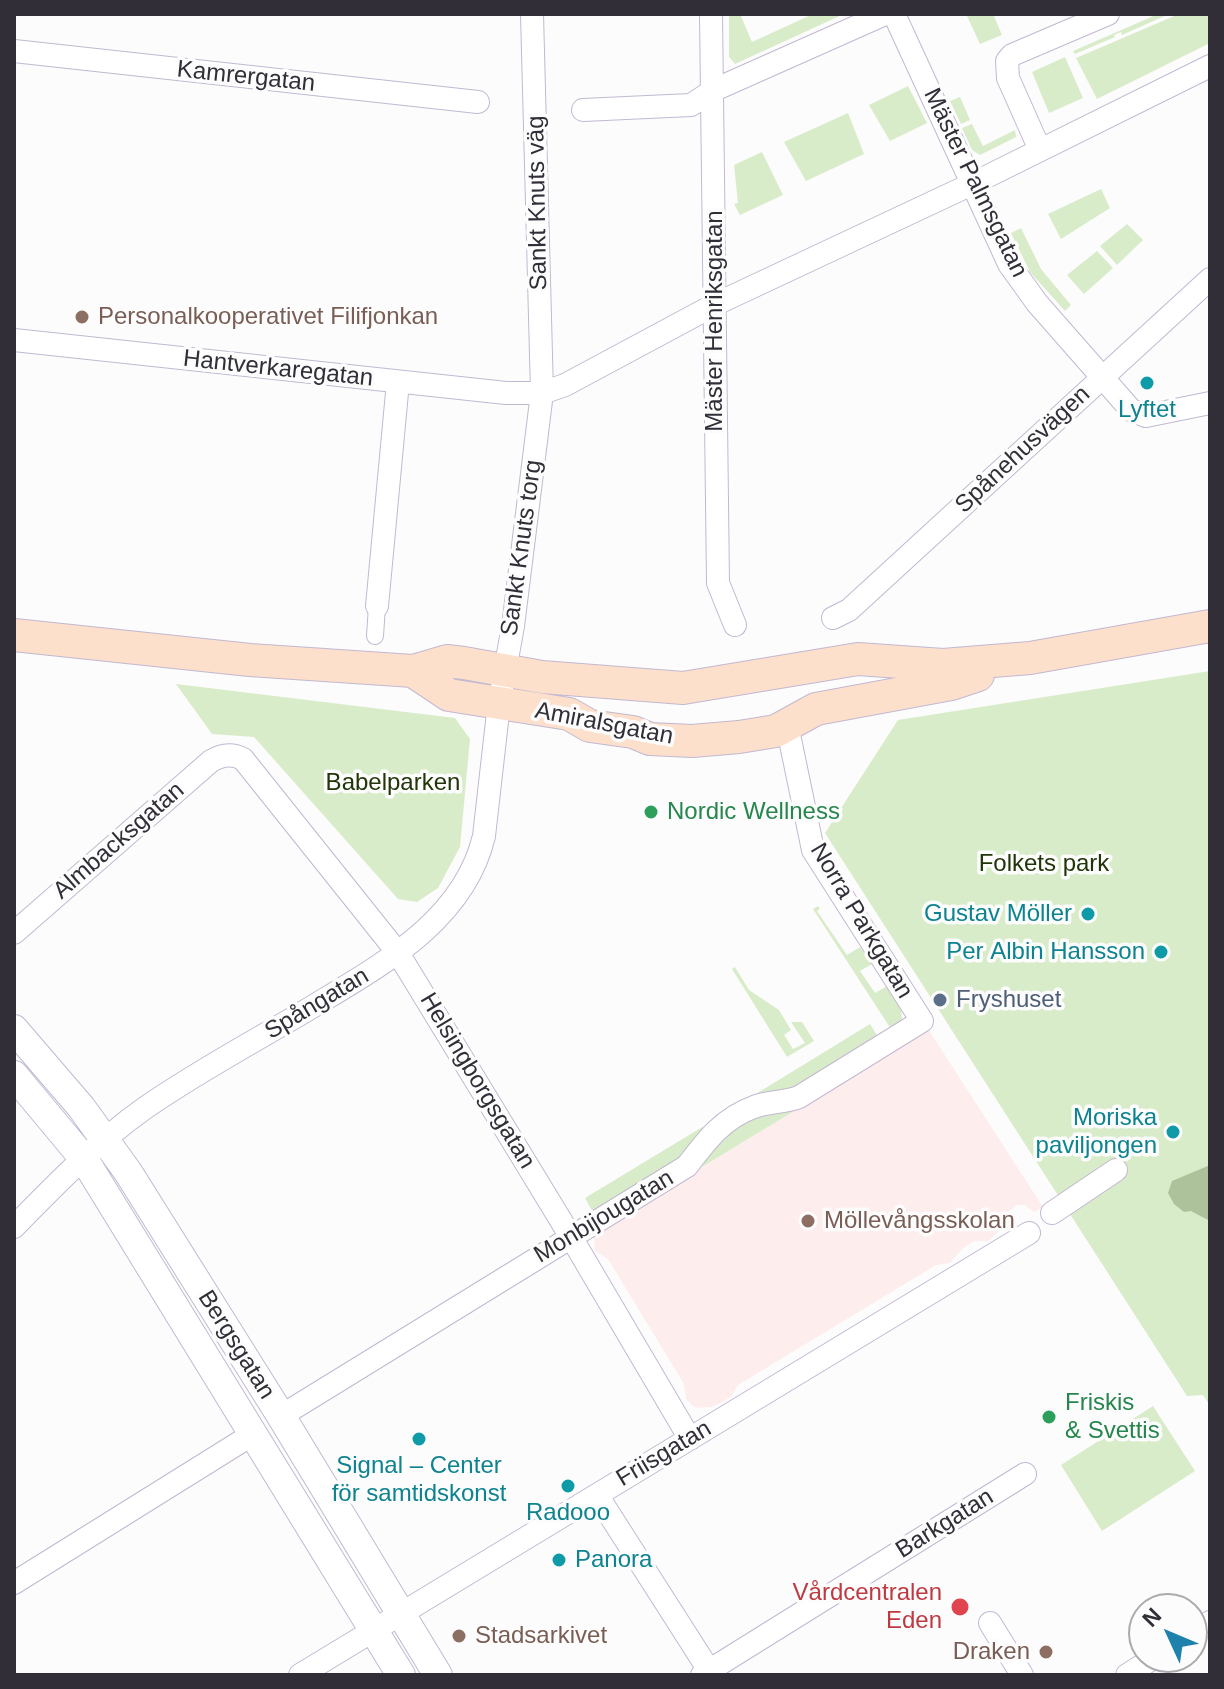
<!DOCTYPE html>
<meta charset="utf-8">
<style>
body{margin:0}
#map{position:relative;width:1224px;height:1689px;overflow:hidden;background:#fcfcfc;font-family:Arial,sans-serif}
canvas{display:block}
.frame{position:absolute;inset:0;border:16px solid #322e38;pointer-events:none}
.north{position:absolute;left:1128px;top:1593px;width:80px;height:80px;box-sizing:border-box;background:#fcfcfc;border:2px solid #abaaae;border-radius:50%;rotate:314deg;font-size:22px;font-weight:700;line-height:32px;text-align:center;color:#322e38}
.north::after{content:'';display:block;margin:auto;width:28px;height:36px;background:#1e82ad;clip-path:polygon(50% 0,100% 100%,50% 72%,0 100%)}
</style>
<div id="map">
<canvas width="1224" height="1689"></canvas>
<div class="frame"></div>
<div class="north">N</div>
</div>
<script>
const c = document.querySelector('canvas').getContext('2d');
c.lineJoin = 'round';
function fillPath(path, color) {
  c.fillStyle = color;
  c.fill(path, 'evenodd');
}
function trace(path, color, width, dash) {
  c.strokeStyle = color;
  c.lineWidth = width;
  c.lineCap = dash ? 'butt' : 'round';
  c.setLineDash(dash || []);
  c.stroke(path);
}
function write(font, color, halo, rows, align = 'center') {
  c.font = font + ' Arial,sans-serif';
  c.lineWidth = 7;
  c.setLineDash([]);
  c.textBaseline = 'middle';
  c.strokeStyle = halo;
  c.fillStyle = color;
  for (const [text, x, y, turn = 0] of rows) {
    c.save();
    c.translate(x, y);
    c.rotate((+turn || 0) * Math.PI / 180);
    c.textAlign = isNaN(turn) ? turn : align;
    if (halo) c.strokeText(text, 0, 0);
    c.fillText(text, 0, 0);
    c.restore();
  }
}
fillPath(new Path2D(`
 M928 1029 1043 1207 1034 1212 1025 1205H1017L1006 1214 998 1232 988 1241H974L963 1248 950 1263 936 1265 738 1385 731 1397 712 1407 698 1408 693 1406 686 1399 684 1384 608 1259 595 1251 594 1238 602 1228Z`), '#feeded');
fillPath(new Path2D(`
 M729 14H740L752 42 813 14H844L735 64 729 57Z
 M966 14H993L1002 35 980 44Z
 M1158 14H1169L1122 35 1121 32 1114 35 1115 37 1075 54 1073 51Z
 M1179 14H1210V43L1097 99 1076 58Z
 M1065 57 1083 98 1049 113 1032 72Z
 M908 86 927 123 890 141 869 105Z
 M960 97 970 120 961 124 950 101Z
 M848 113 864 154 806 181 784 142Z
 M972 124 983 146 1015 130 1016 137 980 155 972 150 962 128Z
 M762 152 783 195 740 215 734 204 738 203 734 165Z
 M1101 189 1110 208 1061 239 1048 214Z
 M1127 224 1143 240 1117 265 1100 246Z
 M1021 228 1041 269 1071 305 1065 311 1030 272 1011 233Z
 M1097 251 1113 268 1084 294 1067 275Z
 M1210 671V1406L1203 1395 1187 1396 825 833 898 720Z
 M176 684 455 718 470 739 460 847 438 888 417 902 398 899 254 737 212 734Z
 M818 906 820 909 817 911 847 955 860 947 872 964 860 971 875 993 887 986 901 1008 902 1021 891 1029 813 909Z
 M735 967 749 990 779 1010 791 1030 784 1035 793 1049 805 1043 791 1022H802L814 1041 787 1057 732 969Z
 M870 1024 878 1037 796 1089 751 1097Z
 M794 1111 702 1167 718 1139 760 1113Z
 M704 1126 687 1153 593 1213 585 1198Z
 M1153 1406 1195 1471 1102 1531 1061 1465Z`), '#d9ecc9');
fillPath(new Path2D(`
 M1210 1165V1219L1208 1220 1191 1211 1184 1212 1174 1204 1168 1193 1172 1181Z`), '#adc29a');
const pedestrian = new Path2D(`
 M375 636 377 606`);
const minor = new Path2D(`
 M711 14 718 583 735 625
 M894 14 1009 264 1037 303 1131 410 1146 416 1210 403
 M14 51 478 102
 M583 110 691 105 714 90 885 14
 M1040 150 1008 78 1007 61 1012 55 1108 14
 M14 340 506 393H542L565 385 716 304 974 183 1210 66
 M377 606 398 382
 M833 618 849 610 1210 279
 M14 933 211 761C221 755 232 753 243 759L398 953 571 1237 690 1439
 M1052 1213 1116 1170
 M14 1227C55 1185 97 1142 145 1108 198 1071 257 1040 312 1007 381 965 464 921 484 836L499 704 513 626 542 393 532 14
 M281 1416 687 1166C706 1141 723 1118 754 1107 769 1101 784 1103 799 1097L922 1021 813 850 787 725
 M597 1495 712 1675
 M14 1583 253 1434
 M990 1623 1022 1675
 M1192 1634 1210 1622
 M300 1675 1029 1233
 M702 1675 1025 1474
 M1127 1675 1155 1657`);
const tertiary = new Path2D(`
 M14 1029 81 1107 128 1172 281 1416 438 1675
 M14 1075 84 1159 401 1675`);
const secondary = new Path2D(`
 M14 635 250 660 413 671 447 661 464 663 542 677 683 688 858 659 943 665 1030 658 1210 626
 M413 671 449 695 569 714 590 726 633 732 650 739 692 741 739 737 776 731 816 709 951 684 978 675`);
trace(pedestrian, '#c2b8d1', 18);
trace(minor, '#c2b8d1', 24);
trace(tertiary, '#c2b8d1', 30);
trace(secondary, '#c2b8d1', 34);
trace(pedestrian, '#fff', 16);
trace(minor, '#fff', 22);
trace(tertiary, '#fff', 28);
trace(secondary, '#fce0cc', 32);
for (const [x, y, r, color] of [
 [82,317,8,"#8d6e63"],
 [1147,383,8,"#0f9aa8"],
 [651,812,8,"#2e9e5b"],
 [1088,914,8,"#0f9aa8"],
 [1161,952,8,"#0f9aa8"],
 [940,1000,8,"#5c6f8a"],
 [1173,1132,8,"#0f9aa8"],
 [808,1221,8,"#8d6e63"],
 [1049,1417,8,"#2e9e5b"],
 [419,1439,8,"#0f9aa8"],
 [568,1486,8,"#0f9aa8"],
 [559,1560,8,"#0f9aa8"],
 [960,1607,10,"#e0444e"],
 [459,1636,8,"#8d6e63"],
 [1046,1652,8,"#8d6e63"]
]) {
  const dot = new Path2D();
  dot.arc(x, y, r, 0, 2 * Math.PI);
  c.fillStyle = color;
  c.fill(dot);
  trace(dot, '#fcfcfc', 3);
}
write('24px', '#322e38', '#fcfcfc', [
 ["Kamrergatan",246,77,6],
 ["Mäster Palmsgatan",975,183,64],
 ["Sankt Knuts väg",538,203,-91],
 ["Mäster Henriksgatan",715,321,-90],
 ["Hantverkaregatan",278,369,6],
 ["Spånehusvägen",1023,450,-43],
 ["Sankt Knuts torg",522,548,-82],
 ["Amiralsgatan",604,724,11],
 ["Almbacksgatan",119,841,-41],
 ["Norra Parkgatan",861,921,59],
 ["Spångatan",317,1004,-31],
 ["Helsingborgsgatan",477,1081,59],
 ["Monbijougatan",604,1217,-31],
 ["Bergsgatan",236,1345,58],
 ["Friisgatan",664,1454,-31],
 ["Barkgatan",945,1524,-32]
]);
write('24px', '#785e54', '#fcfcfc', [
 ["Personalkooperativet Filifjonkan",98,317],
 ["Möllevångsskolan",824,1221],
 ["Stadsarkivet",475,1636],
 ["Draken",1030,1652,"right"]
], 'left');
write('24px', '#0d838f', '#fcfcfc', [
 ["Lyftet",1147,410],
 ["Gustav Möller",1072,914,"right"],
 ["Per Albin Hansson",1145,952,"right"],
 ["Moriska",1157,1118,"right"],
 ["paviljongen",1157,1146,"right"],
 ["Signal – Center",419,1466],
 ["för samtidskonst",419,1494],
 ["Radooo",568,1513],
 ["Panora",575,1560,"left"]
]);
write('24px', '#213509', '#fcfcfc', [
 ["Babelparken",393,783],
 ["Folkets park",1044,864]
]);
write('24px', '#27864d', '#fcfcfc', [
 ["Nordic Wellness",667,812],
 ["Friskis",1065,1403],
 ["& Svettis",1065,1431]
], 'left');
write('24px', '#4e5e75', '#fcfcfc', [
 ["Fryshuset",956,1000]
], 'left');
write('24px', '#be3a42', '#fcfcfc', [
 ["Vårdcentralen",942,1593],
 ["Eden",942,1621]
], 'right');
</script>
